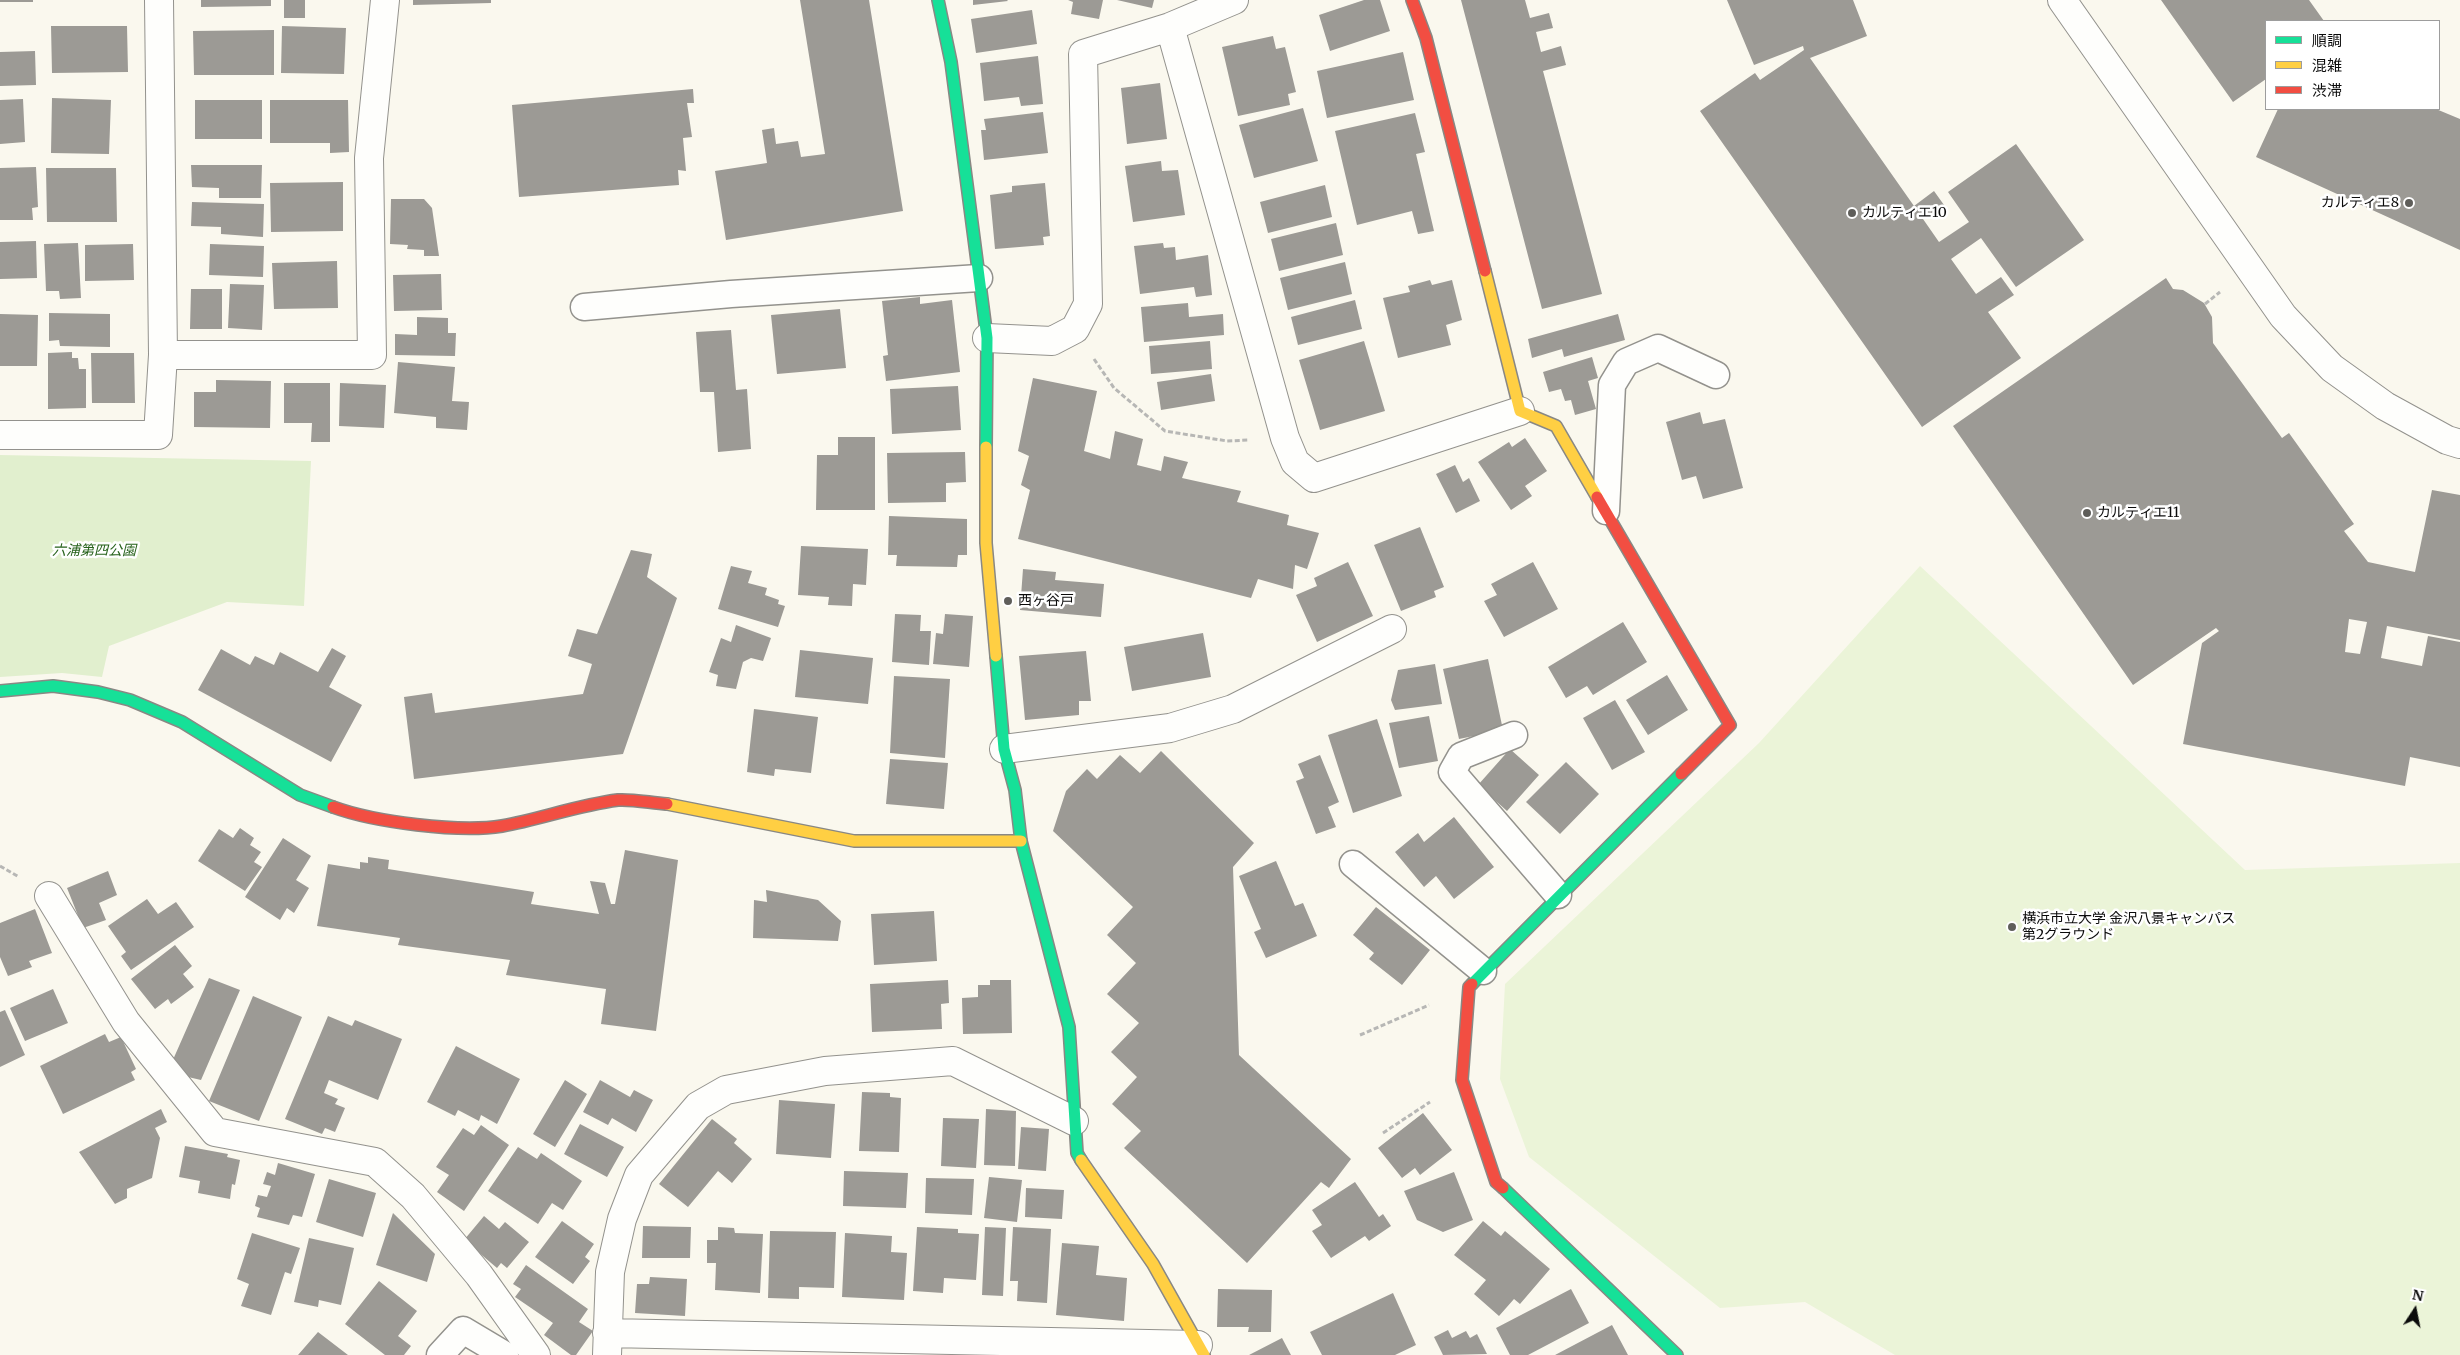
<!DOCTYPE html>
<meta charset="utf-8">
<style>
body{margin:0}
#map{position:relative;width:2460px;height:1355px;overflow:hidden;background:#faf8ee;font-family:Merriweather,"Noto Sans JP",serif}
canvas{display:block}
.legend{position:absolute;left:2265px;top:20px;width:175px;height:90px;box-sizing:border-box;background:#fff;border:1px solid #9d9d9d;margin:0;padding:6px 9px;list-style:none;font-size:15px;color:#0b0b0b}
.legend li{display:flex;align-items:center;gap:10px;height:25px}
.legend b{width:25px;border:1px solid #9d9d9d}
.north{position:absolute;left:2390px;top:1285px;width:50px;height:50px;-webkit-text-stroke:4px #fff;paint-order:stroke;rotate:11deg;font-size:14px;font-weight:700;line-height:20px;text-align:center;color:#0b0b0b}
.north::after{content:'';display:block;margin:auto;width:18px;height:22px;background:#0b0b0b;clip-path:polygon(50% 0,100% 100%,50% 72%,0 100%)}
</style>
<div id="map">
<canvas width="2460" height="1355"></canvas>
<ul class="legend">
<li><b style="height:6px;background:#16e098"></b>順調</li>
<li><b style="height:6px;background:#ffcf43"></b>混雑</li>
<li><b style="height:6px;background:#f24e42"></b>渋滞</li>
</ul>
<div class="north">N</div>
</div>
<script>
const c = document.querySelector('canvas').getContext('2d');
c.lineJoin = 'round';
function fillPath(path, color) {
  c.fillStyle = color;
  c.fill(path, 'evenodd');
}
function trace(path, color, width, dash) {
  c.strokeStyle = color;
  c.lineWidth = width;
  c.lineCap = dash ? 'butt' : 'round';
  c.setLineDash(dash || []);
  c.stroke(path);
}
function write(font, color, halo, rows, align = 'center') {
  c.font = font + ' Merriweather,"Noto Sans JP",serif';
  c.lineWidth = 5;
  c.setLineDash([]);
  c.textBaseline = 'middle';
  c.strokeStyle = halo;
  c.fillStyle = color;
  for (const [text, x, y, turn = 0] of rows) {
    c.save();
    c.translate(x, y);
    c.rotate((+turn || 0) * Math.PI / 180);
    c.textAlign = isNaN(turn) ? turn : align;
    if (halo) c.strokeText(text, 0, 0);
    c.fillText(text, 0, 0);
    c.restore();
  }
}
fillPath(new Path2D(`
 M0 455 311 461 304 606 227 602 109 646 102 677 62 673 0 677Z`), '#e1efce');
fillPath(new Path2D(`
 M1920 566 2245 870 2460 863V1355H1895L1805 1302 1720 1308 1529 1157 1500 1079 1505 984 1759 743Z`), '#ebf4d8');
fillPath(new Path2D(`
 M0 0H33V2H0Z
 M201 0H271V6L201 7Z
 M284 0H305V18H284Z
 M413 0H491V3L413 5Z
 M800 0H869L903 211 726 240 715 171 767 163 762 130 774 128 776 144 798 141 801 157 825 154Z
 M973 0H1007L1008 1 973 5Z
 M1068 0H1103L1099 19 1071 14 1073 2Z
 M1117 0H1154L1152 8Z
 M1364 0H1380L1390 31 1330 51 1319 15Z
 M1461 0H1525L1530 18 1549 13 1553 28 1536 32 1541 52 1561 46 1566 65 1543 71 1602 294 1542 309Z
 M1727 0H1853L1867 36 1810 58 1914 206 1934 191 1944 205 1923 219 1939 242 1969 222 1948 192 2016 144 2084 240 2016 287 1981 238 1951 259 1976 294 2001 277 2014 295 1988 312 2021 358 1922 427 1700 111 1755 73 1760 80 1804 50 1803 46 1754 65Z
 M2161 0H2309L2324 21H2266V79L2233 102Z
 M1032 10 1037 44 976 53 971 19Z
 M51 26H127L128 72 52 73Z
 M282 26 346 28 344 74 281 73Z
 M274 30V75H194L193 31Z
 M1273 36 1276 49 1285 47 1296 92 1288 94 1290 105 1238 116 1222 47Z
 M35 51 36 85 0 86V52Z
 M1403 52 1414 100 1327 118 1317 71Z
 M1038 56 1043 104 1021 106 1019 97 984 101 980 63Z
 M1160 83 1167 139 1127 144 1121 88Z
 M693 89 694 103H687L692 137 683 138 686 171 678 170 679 185 519 197 512 105Z
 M52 98 111 100 109 154 51 153Z
 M23 99 25 142 0 144V100Z
 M195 100H262V139H195Z
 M270 100H348L349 152 330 153V143H270Z
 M1303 108 1318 161 1254 178 1239 125Z
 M2278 109H2436L2460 119V250L2256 157Z
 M1043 112 1048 153 984 160 981 130H986L984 119Z
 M1415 113 1425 152 1416 154 1434 231 1418 234 1412 211 1357 225 1335 131Z
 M1161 161 1162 171 1178 170 1185 215 1133 222 1125 166Z
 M191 165H262L261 198H219V188L192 187Z
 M36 167 38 207 32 208 33 220H0V168Z
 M46 168H116L117 222H47Z
 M343 182V231L271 232 270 183Z
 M1045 183 1050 236 1043 237 1044 245 995 249 990 195 1012 192V186Z
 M1325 185 1332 217 1268 233 1260 202Z
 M391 199H424L432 208 439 256H424V250L407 249 408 245 390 244Z
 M192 202 264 204 263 237 221 234V227L191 226Z
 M1336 223 1343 255 1279 271 1271 239Z
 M36 241 37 278 0 279V242Z
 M78 243 81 298 60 299 59 291H46L44 244Z
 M1163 243 1164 248 1175 247 1176 260 1208 255 1212 295 1196 297 1194 287 1140 294 1134 246Z
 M133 244 134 280 85 281V245Z
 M210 244 264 246 263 277 209 275Z
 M337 261 338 308 274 309 272 263Z
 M1345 262 1352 294 1288 310 1280 278Z
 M441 274 442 310 394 311 393 275Z
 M2166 278 2173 289 2183 290 2204 303 2212 317 2213 343 2282 438 2289 433 2354 524 2344 531 2368 562 2415 572 2432 490 2460 495V640L2387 626 2381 658 2422 666 2428 636 2460 642V767L2410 757 2405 786 2183 744 2202 643 2219 631 2216 628 2133 685 1953 426ZM2349 619 2367 622 2360 654 2345 652Z
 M1430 280 1432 285 1452 280 1462 320 1446 325 1451 345 1398 358 1383 298 1410 292 1408 286Z
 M230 284 264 285 262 330 228 328Z
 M191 289H222V329H190Z
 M920 297V304L952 300 960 372 886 381 883 356 888 355 882 301Z
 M1355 300 1362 329 1298 345 1291 317Z
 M1188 303 1189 317 1223 314 1224 335 1144 342 1141 307Z
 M840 309 846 368 777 374 771 315Z
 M49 313 110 314V347L60 346 59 340 49 341Z
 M0 314 38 315 37 366H0Z
 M1618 314 1625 340 1564 357 1562 349 1532 358 1528 339Z
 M417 317 448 318V333H456L455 356 395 355V334L417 335Z
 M731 330 736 390 747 389 751 449 718 452 714 392H700L696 332Z
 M1210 341 1212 369 1151 374 1149 346Z
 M1364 341 1385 411 1320 430 1299 360Z
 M72 352V358H78L79 369H86V408L48 409V353Z
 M91 353H134L135 403H92Z
 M1592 357 1598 378 1588 381 1596 409 1575 415 1571 400 1565 401 1561 389 1549 392 1543 372Z
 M398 362 455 367 452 401 469 402 467 430 436 428V417L394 413Z
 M1211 374 1215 401 1161 410 1157 382Z
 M1033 378 1097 391 1084 451 1110 459 1115 431 1143 439 1137 465 1161 471 1164 456 1188 462 1182 478 1241 491 1237 502 1289 515 1287 525 1319 533 1307 569 1295 565 1293 589 1258 579 1251 598 1018 539 1030 490 1021 485 1029 456 1018 451Z
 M216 380 271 381 270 428 194 427V392H216Z
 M284 383H330V442H311L312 423H284Z
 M340 383 386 385 384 428 339 426Z
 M958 386 961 430 892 434 890 389Z
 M1700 412 1703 424 1725 419 1743 488 1703 499 1696 476 1682 480 1666 422Z
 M838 437H875V510H816L817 455H838Z
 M1525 438 1547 471 1525 486 1532 496 1511 510 1478 462 1509 442 1512 447Z
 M965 452 966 482 946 483V502L888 503 887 453Z
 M1455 465 1463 482 1469 478 1480 501 1456 513 1436 474Z
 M889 516 967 519V555H958L957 567 896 566 897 555H888Z
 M1420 527 1444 587 1434 591 1436 597 1401 611 1374 545Z
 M801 546 868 549 866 585 853 584 852 606 828 605 829 597 798 595Z
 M631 550 652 554 647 577 677 598 623 754 414 779 404 697 432 693 435 713 583 694 592 664 568 656 577 629 597 634Z
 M1348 562 1373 616 1317 642 1296 595 1317 586 1314 578Z
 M1533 562 1558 609 1504 637 1484 601 1497 595 1491 584Z
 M731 566 752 571 748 583 767 588 765 595 779 600 778 604 785 606 778 627 718 609Z
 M1023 569 1056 572 1055 580 1104 584 1101 617 1020 610Z
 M895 614 921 615 920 631H931L929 665 892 662Z
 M945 614 973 616 969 667 933 664 936 633 943 634Z
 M1623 622 1647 662 1593 695 1587 686 1566 698 1548 667Z
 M736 625 771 638 763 661 751 658 743 662 736 689 716 686 718 675 709 672 721 638 731 642Z
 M1203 633 1211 677 1132 691 1124 647Z
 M332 648 346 656 329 687 362 705 331 762 198 690 221 649 250 665 255 656 274 665 280 652 318 672Z
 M800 650 873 658 868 704 795 697Z
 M1086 651 1091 701H1079V715L1025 720 1019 656Z
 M1488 659 1503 730 1459 739 1443 669Z
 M1435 664 1442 704 1395 710 1391 700 1398 670Z
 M1667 675 1688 710 1648 735 1626 700Z
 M894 676 950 679 945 758 890 753Z
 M1615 700 1645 752 1612 770 1583 718Z
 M754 709 818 717 811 773 775 769 774 776 747 772Z
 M1429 716 1438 761 1399 768 1389 723Z
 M1377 719 1402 796 1353 813 1328 735Z
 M1510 749 1539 775 1507 811 1478 785Z
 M1161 751 1254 843 1233 867 1239 1055 1351 1159 1329 1188 1321 1182 1247 1263 1124 1148 1141 1131 1112 1104 1137 1077 1111 1052 1139 1023 1107 994 1136 963 1107 935 1133 907 1053 831 1066 791 1087 769 1097 779 1120 755 1140 773Z
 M1320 755 1339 802 1328 807 1336 827 1316 834 1296 781 1304 778 1298 764Z
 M890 759 948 763 944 809 886 804Z
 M1566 762 1599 794 1560 834 1526 802Z
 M1454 817 1494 867 1454 899 1436 876 1424 887 1395 852 1418 833 1424 842Z
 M240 828 254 838 250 845 261 852 254 862 262 867 245 891 198 861 219 829 233 838Z
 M283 838 311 856 296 880 309 888 294 913 287 908 280 920 245 897Z
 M625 850 678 860 656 1031 601 1024 606 989 506 975 510 960 398 945 400 938 317 926 328 864 360 869V862L368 863V857L389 860 388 869 534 892 531 904 599 914 590 881 605 883 611 904H615Z
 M1276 861 1295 906 1303 903 1317 936 1266 958 1254 932 1261 929 1239 876Z
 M108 871 117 895 99 903 106 920 83 928 67 888Z
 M766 890 818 900 841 921 838 941 753 938 754 900 767 902Z
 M147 899 158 914 176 902 194 927 131 970 121 956 126 952 108 926Z
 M1376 907 1430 950 1402 985 1369 959 1374 953 1353 935Z
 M35 909 52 953 29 961 32 967 8 976 0 957V923Z
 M934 911 937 961 874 965 871 914Z
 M175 945 192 966 183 974 194 987 171 1004 168 999 155 1009 131 979Z
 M209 978 240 990 201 1080 188 1077 172 1062Z
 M948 980 949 1003 941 1004 942 1029 872 1032 870 984Z
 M990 980H1011L1012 1033 963 1034 962 998 978 997V985H990Z
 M53 989 68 1023 25 1041 10 1008Z
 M253 996 302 1017 259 1121 209 1101Z
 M5 1010 25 1055 0 1067V1012Z
 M328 1016 352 1026 355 1020 402 1039 378 1100 329 1080 324 1093 338 1099 335 1104 345 1108 335 1132 325 1128 322 1134 285 1119Z
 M105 1034 109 1042 121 1037 136 1069 131 1072 135 1080 63 1114 40 1066Z
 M456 1046 520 1079 497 1124 481 1115 479 1121 458 1110 455 1116 427 1102Z
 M565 1080 587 1094 555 1147 533 1134Z
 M600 1080 630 1097 634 1090 653 1100 636 1132 612 1118 608 1125 583 1112Z
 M862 1092 890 1093V1097L901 1098 899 1152 859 1151Z
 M779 1100 835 1104 831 1158 776 1154Z
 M161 1109 167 1122 155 1128 160 1138 152 1178 127 1189V1198L115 1204 79 1152Z
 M986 1109 1016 1111 1015 1166 984 1165Z
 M1423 1113 1452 1150 1420 1175 1415 1168 1402 1178 1378 1148Z
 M943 1118 979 1119 976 1168 941 1166Z
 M712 1119 737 1139 734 1143 752 1159 732 1183 718 1171 688 1207 659 1184Z
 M580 1124 624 1147 607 1177 564 1154Z
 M481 1125 509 1145 464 1211 437 1192 449 1175 436 1167 463 1128 474 1135Z
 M1021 1127 1049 1129 1046 1171 1018 1169Z
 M185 1146 228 1154 227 1157 240 1160 235 1185 232 1184 230 1199 198 1193 200 1181 179 1177Z
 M518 1147 537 1159 541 1153 582 1181 563 1210 552 1203 538 1224 488 1191Z
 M278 1163 315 1174 302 1217 293 1215 289 1225 257 1217 260 1208 255 1206 258 1195 267 1197 271 1186 263 1184 267 1172 275 1175Z
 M844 1171 908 1173 906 1208 843 1206Z
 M1454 1172 1473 1220 1443 1232 1417 1220 1404 1191Z
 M989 1177 1022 1180 1017 1222 984 1218Z
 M926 1178 974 1179 972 1215 925 1213Z
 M329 1179 376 1193 363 1237 316 1222Z
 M1355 1182 1379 1217 1383 1214 1391 1226 1369 1241 1365 1236 1331 1258 1312 1231 1322 1225 1312 1210Z
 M1026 1188 1064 1190 1062 1219 1025 1217Z
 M393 1213 435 1254 427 1282 376 1265Z
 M484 1216 499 1229 505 1222 529 1242 507 1268 501 1263 497 1268 464 1240Z
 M562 1221 594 1244 585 1257 590 1261 573 1284 535 1257Z
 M1483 1221 1501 1236 1505 1231 1550 1269 1520 1304 1514 1299 1499 1316 1474 1294 1486 1280 1454 1255Z
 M643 1226 691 1227 690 1258H642Z
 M718 1227 734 1228 735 1233 763 1234 760 1293 715 1290 716 1263H707V1240H718Z
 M917 1227 958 1229V1233L979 1234 976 1280 944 1278 943 1293 913 1291Z
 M985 1227 1006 1228 1003 1296 982 1295Z
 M1013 1227 1051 1229 1047 1303 1017 1301 1018 1281H1010Z
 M770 1231 836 1232 834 1288 799 1287V1299L768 1298Z
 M252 1233 300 1248 291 1274 285 1272 271 1315 241 1306 249 1284 237 1279Z
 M845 1233 892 1236 891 1252 907 1253 904 1300 842 1297Z
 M309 1238 354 1248 341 1305 319 1300 318 1307 294 1302Z
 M1062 1243 1099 1246 1096 1275 1127 1278 1124 1321 1056 1315Z
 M526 1265 588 1309 579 1322 593 1331 576 1355H571L544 1335 553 1323 515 1297 521 1289 513 1284Z
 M650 1277 687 1279 685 1316 635 1313 637 1284H649Z
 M379 1281 417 1311 398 1336 411 1346 404 1355H385L345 1324Z
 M1218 1289 1272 1290 1271 1332H1248L1249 1327H1217Z
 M1571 1289 1589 1323 1528 1355H1510L1496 1328Z
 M1393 1293 1416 1345 1395 1355H1322L1310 1332Z
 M1612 1325 1628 1355H1555Z
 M1448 1330 1452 1338 1466 1331 1470 1338 1477 1334 1487 1354 1443 1355 1434 1337Z
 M318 1332 348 1355H298Z
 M1282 1338 1291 1355H1249Z`), '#9c9a95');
const lane = new Path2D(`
 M584 307 731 294 979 278
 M1606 511 1612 385 1626 362 1658 348 1716 375
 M1514 735 1461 756 1452 772 1558 895
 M1353 864 1483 971
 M440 1355 463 1330 505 1355`);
const street = new Path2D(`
 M2062 0 2283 316 2332 368 2385 406 2447 440 2460 444
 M1170 27 1285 438 1295 462 1314 478 1520 411
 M987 338 1052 341 1075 329 1088 304 1083 54 1170 27 1234 0
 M163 355H372L369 158 385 0
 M0 435H158L163 355 159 0
 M1004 749 1170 728 1233 709 1392 629
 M49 896 126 1022 215 1132 375 1162 413 1196 479 1275 536 1355
 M607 1333 1198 1345
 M607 1355 610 1272 622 1219 639 1175 698 1106 726 1090 825 1071 953 1061 1074 1121`);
const fast = new Path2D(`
 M938 0 951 62 987 338 986 447
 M996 656 1004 749 1015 790 1021 841 1069 1027 1077 1153 1081 1160
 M0 691 53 686 98 692 130 700 182 722 300 795 333 807
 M1472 984 1681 774
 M1503 1188 1677 1355`);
const slow = new Path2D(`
 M1485 271 1520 411 1556 426 1597 497
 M986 447V543L996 656
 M667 804 854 841H1021
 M1081 1160 1153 1264 1204 1355`);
const jam = new Path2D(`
 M1412 0 1426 38 1485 271
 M1597 497 1730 725 1681 774
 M333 807C374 822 459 833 502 826 541 819 578 805 618 800 633 799 651 803 667 804
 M1472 984 1469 987 1462 1080 1496 1182 1503 1188`);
trace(lane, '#93928d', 29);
trace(street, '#93928d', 30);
trace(fast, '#898884', 14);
trace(slow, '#898884', 14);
trace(jam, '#898884', 14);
trace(new Path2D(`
 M2205 304 2220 292
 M1094 359 1114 388 1165 431 1227 441 1249 440
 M0 866 19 877
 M1360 1035 1429 1005
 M1383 1133 1430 1102`), '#b7b7b5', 3, [5, 2.5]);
trace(lane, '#fefefc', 26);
trace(street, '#fefefc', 28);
trace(fast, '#16e098', 11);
trace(slow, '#ffcf43', 11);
trace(jam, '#f24e42', 11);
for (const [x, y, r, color] of [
 [2409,203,5,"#5f5e5a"],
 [1852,213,5,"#5f5e5a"],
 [2087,513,5,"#5f5e5a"],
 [1008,601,5,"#5f5e5a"],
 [2012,927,5,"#5f5e5a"]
]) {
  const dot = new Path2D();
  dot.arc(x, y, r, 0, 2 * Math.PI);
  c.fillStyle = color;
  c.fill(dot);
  trace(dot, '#fff', 2);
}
write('14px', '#0b0b0b', '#fff', [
 ["カルティエ8",2399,203,"right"],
 ["カルティエ10",1862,213],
 ["カルティエ11",2097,513],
 ["西ヶ谷戸",1018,601],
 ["横浜市立大学 金沢八景キャンパス",2022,919],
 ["第2グラウンド",2022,935]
], 'left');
write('italic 14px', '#27621c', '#fff', [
 ["六浦第四公園",94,551]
]);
</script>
